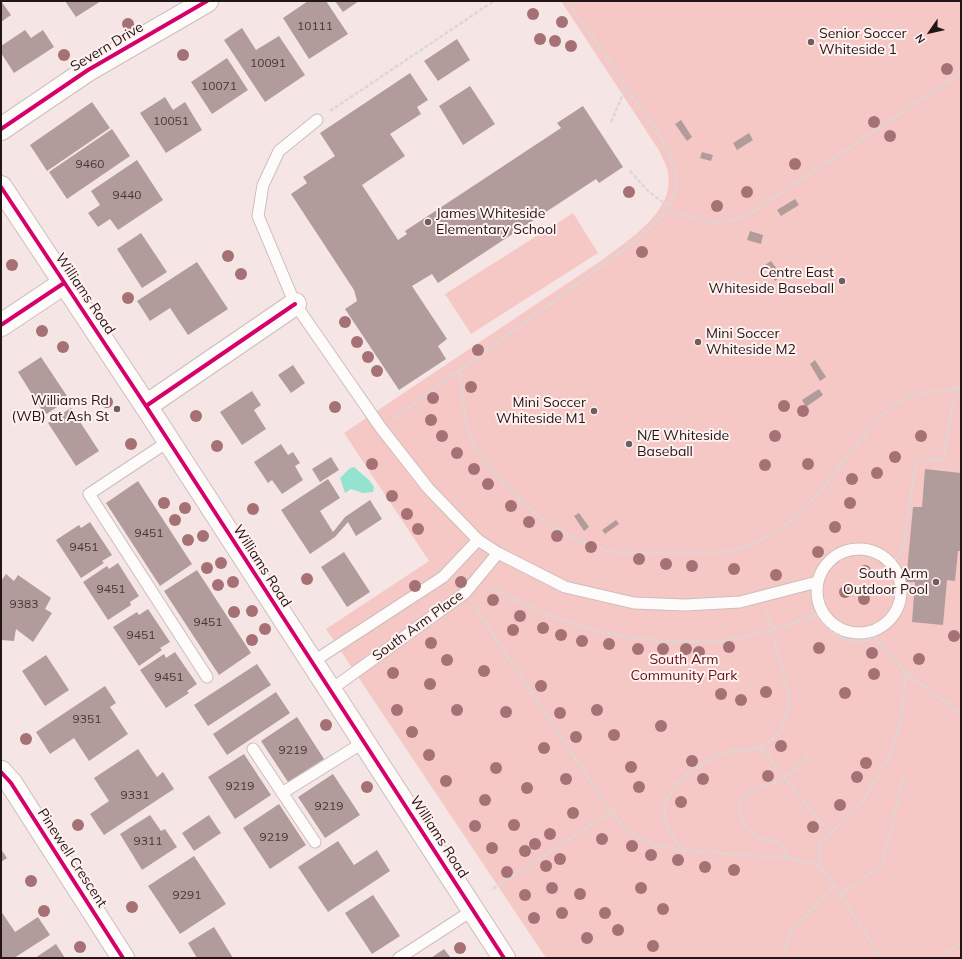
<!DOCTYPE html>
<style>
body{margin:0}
#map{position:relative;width:962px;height:959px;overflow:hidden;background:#f5e6e5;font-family:Mulish,sans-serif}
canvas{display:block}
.frame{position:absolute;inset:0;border:2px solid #221616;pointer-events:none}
.north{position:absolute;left:910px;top:12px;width:40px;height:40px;-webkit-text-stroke:3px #fff1f0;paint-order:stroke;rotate:236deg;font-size:11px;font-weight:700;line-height:16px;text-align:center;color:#221616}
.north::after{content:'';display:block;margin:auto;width:14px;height:18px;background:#221616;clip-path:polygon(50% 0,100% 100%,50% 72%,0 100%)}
</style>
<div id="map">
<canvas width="962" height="959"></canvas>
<div class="frame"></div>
<div class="north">N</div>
</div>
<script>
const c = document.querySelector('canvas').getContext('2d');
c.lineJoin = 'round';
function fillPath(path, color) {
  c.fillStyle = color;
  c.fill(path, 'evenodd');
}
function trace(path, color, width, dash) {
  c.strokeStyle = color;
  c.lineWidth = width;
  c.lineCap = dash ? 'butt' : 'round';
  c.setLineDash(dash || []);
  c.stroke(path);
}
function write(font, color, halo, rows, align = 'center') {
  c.font = font + ' Mulish,sans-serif';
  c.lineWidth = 4;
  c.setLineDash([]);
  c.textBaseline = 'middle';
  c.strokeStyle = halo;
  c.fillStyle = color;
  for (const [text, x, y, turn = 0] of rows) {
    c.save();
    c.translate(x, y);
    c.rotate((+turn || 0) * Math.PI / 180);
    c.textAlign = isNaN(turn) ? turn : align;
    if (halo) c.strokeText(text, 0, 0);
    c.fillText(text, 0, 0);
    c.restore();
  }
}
fillPath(new Path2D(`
 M561 1H961V958H546L326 629 429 561 344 433 605 258C632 237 678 209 667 169 666 164 662 158 660 152Z
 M573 213 598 253 471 334 445 294Z`), '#f6c8c5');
fillPath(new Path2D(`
 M354 467 369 480 374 487 373 492 363 493 351 489 345 493 340 478 350 468Z`), '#94e2d0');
fillPath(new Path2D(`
 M1 1 11 15 1 22Z
 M65 1H101L76 17Z
 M308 1H326L348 34 309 59 283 18Z
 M335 1H359L343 12Z
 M242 28 256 50 279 36 305 75 265 102 224 40Z
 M25 30 31 38 43 30 54 47 14 73 1 53V46Z
 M457 39 470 60 438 81 424 61Z
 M227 58 248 90 212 114 191 82Z
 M410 73 428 100 417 107 421 114 390 134 405 156 362 185 398 240 407 234 405 231 561 128 557 123 583 106 623 167 599 183 596 179 438 283 432 274 412 286 447 339 438 346 446 359 399 390 345 309 357 301 354 290 291 194 307 183 303 177 335 156 320 133Z
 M470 86 495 124 463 145 439 106Z
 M165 97 173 110 185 102 202 130 166 153 140 113Z
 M92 102 110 128 47 171 30 145Z
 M681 120 692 137 687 141 675 124Z
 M112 129 130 156 67 199 49 172Z
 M749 133 753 140 737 150 733 143Z
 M702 152 713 155 711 161 700 158Z
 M137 160 163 200 118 230 110 219 98 227 88 213 100 205 91 191Z
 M795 199 799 205 781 216 777 210Z
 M750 231 763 235 761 244 747 240Z
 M141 233 167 272 142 288 117 249Z
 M771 261 782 276 775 281 765 265Z
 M197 262 228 309 188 335 170 308 150 321 137 301Z
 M41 357 69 399 45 415 18 372Z
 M815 360 826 377 820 381 810 364Z
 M293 365 305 383 291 393 278 375Z
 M819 389 823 395 806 407 802 400Z
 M252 391 261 405 254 410 266 429 242 445 220 412Z
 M71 408 99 451 76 466 48 423Z
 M281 444 288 455 293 452 300 463 295 466 303 480 282 494 272 480 268 483 254 462Z
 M331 457 339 470 320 482 312 469Z
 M925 469 961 473V551H958L955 581 947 580 943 625 912 622 915 582H906L913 507H922Z
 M328 479 340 498 320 511 333 532 345 517 370 500 382 519 356 536 348 522 335 537 310 554 281 510Z
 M138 481 192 564 160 586 106 503Z
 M579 513 589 527 584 531 574 516Z
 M616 520 619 524 605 534 602 530Z
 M90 522 112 555 102 561 104 563 81 578 56 540 79 525 81 528Z
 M344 552 370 592 347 607 321 567Z
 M118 563 139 596 130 602 131 605 108 620 83 582 107 566 109 569Z
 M197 570 251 653 219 675 164 591Z
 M6 574 14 581 18 575 51 598 45 609 52 613 33 642 16 629 14 641 1 640V581Z
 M148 609 170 642 160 648 162 650 139 666 113 627 137 612 139 615Z
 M175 652 197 684 187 691 189 693 166 708 140 670 164 654 166 658Z
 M46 655 69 690 45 706 22 671Z
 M257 664 271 685 208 726 194 705Z
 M105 686 116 703 110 707 128 734 89 761 74 738 50 754 36 732Z
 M276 692 290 713 227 755 213 734Z
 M297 717 324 759 288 782 261 741Z
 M138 749 157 777 163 772 174 789 104 835 90 814 109 801 94 778Z
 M244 754 271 795 235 819 208 777Z
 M333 774 360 815 325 838 298 797Z
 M279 804 306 845 270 869 243 828Z
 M150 815 161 831 165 829 177 847 142 870 120 834Z
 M209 815 221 833 194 851 182 833Z
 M338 841 354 865 377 850 390 871 328 912 298 867Z
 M1 849 7 858 1 862Z
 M194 856 226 904 180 934 148 886Z
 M373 895 400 936 372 954 345 913Z
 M1 911 15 932 38 917 50 935 14 958H1Z
 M214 927 233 958H197L188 943Z
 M56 944 65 958H35Z
 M444 949 451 958H431Z`), '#b29b9b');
const lane = new Path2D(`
 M317 120 279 151 263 185 258 216 295 304 381 428 428 488 478 540 498 553 565 587 634 603 685 605 740 602 817 582
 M169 441 89 494 207 677
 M817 591a42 42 0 1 1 84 0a42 42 0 1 1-84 0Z
 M311 663 443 577 478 540
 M329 691 465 593 498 553
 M253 749 315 842
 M282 793 364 742
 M399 958 473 910`);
const street = new Path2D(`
 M1 129 88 70 207 1
 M1 325 64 283
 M146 406 295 304
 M1 772 11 783 123 958`);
const secondary = new Path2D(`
 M1 187 146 406 504 958`);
trace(lane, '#cbbebd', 13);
trace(street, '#cbbebd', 24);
trace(secondary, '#cbbebd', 24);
trace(new Path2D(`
 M568 1 666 146 676 175 675 190 667 211
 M330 111 494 1
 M611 122 626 87
 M630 171 648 191 669 207
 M460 372C462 394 463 417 471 438 479 460 528 510 549 524 566 535 590 546 610 551 627 555 658 553 677 553 704 553 733 555 758 541 774 533 792 522 804 509 837 476 861 428 900 401 916 390 942 393 961 387
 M393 419 637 240 667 211 716 223 738 218 754 211 961 73
 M891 564 903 550 916 461 943 459 956 389
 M490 587C557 622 618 644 695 641 706 641 717 642 728 640 759 635 789 624 818 614 830 635 851 648 875 637
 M474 606 611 812 491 890
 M906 673 961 714
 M760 746 778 770
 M787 781 830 833
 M611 812 628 832 655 845 681 850 787 858 819 865 835 886 790 932 783 958
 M681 849C675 839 664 826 664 814 664 786 701 760 726 753 734 750 744 751 753 749 779 743 789 720 789 696L767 611
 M787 858C784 837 775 842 759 839 745 830 730 808 748 793 756 787 772 785 782 779 792 773 801 763 810 755
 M819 865 820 842 849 817 865 797 892 752 901 719 906 672 870 632
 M835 886 881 958
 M840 895 882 865 904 775
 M938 958 961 943`), '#dcd7d7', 2.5, [4, 2]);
trace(lane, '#fefbfb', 11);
trace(street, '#fefbfb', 22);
trace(secondary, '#fefbfb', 22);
trace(new Path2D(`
 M1 129 88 70 207 1
 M1 187 146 406 504 958
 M1 325 64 283
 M146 406 295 304
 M1 772 11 783 123 958`), '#d6006c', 4);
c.fillStyle = '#a67175';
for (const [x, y] of [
 [533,14],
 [562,22],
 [128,24],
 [540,39],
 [555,41],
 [571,46],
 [64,55],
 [183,55],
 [947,69],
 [874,122],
 [890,136],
 [795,164],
 [629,192],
 [747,192],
 [717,206],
 [642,252],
 [228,256],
 [12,265],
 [241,274],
 [128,298],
 [345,322],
 [42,331],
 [357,342],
 [63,347],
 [478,350],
 [368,357],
 [377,371],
 [471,387],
 [433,398],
 [107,402],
 [784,406],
 [335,407],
 [803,411],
 [196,416],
 [431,420],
 [442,436],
 [775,436],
 [921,436],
 [131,444],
 [217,446],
 [457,453],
 [895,457],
 [372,464],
 [808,464],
 [765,465],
 [474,469],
 [877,473],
 [852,479],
 [488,484],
 [392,496],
 [164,503],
 [850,503],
 [511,506],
 [185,508],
 [253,509],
 [407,514],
 [175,520],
 [529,522],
 [835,527],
 [418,529],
 [203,536],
 [557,536],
 [188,540],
 [591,547],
 [818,552],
 [639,559],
 [221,563],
 [666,564],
 [692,566],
 [207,568],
 [734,569],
 [865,571],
 [776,575],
 [307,579],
 [233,582],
 [461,582],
 [218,585],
 [415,586],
 [845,592],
 [864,599],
 [493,600],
 [252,611],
 [234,612],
 [520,616],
 [543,628],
 [265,629],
 [513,630],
 [561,635],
 [954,636],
 [252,640],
 [582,641],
 [431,643],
 [609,644],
 [729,647],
 [819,648],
 [638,649],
 [663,649],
 [686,649],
 [699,652],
 [872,653],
 [919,659],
 [447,660],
 [484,671],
 [393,673],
 [874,674],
 [430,684],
 [541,686],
 [766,692],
 [845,693],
 [721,694],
 [741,700],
 [397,710],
 [457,710],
 [597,710],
 [506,712],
 [560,713],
 [326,725],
 [661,726],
 [412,732],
 [614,735],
 [576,737],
 [26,739],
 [781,746],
 [544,748],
 [429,755],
 [692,761],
 [866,763],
 [631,767],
 [496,768],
 [768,776],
 [857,777],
 [566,779],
 [703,779],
 [446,781],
 [367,787],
 [639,787],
 [527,788],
 [485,800],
 [681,802],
 [840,805],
 [573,813],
 [78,825],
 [514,825],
 [475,826],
 [813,827],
 [550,834],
 [602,839],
 [535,844],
 [632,846],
 [492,848],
 [525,851],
 [651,855],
 [560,859],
 [678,860],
 [546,866],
 [705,867],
 [734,870],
 [507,872],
 [31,881],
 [552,888],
 [641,888],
 [580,894],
 [525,895],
 [132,907],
 [663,909],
 [44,911],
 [562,913],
 [605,913],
 [534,918],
 [618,930],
 [587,938],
 [653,946],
 [80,947],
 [460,948]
]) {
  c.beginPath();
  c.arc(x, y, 6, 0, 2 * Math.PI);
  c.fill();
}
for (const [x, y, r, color] of [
 [811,42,4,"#6c5f5e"],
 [428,222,4,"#6c5f5e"],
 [842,281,4,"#6c5f5e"],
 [698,342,4,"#6c5f5e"],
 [117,409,4,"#6c5f5e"],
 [594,411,4,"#6c5f5e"],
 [629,444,4,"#6c5f5e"],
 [936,582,4,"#6c5f5e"]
]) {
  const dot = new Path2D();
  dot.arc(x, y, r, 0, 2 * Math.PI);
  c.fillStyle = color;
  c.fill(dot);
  trace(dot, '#fff1f0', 1.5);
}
write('12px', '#463737', null, [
 ["10111",315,26],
 ["10091",268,63],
 ["10071",219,86],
 ["10051",171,121],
 ["9460",90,164],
 ["9440",127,195],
 ["9451",149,533],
 ["9451",84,547],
 ["9451",111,589],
 ["9383",24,604],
 ["9451",208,622],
 ["9451",141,635],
 ["9451",169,677],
 ["9351",87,719],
 ["9219",293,750],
 ["9219",240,786],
 ["9331",135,795],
 ["9219",329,806],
 ["9219",274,837],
 ["9311",148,841],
 ["9291",187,895]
]);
write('14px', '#221616', '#fff1f0', [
 ["Senior Soccer",819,34],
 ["Whiteside 1",819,50],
 ["James Whiteside",436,214],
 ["Elementary School",436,230],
 ["Centre East",834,273,"right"],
 ["Whiteside Baseball",834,289,"right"],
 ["Mini Soccer",706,334],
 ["Whiteside M2",706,350],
 ["Williams Rd",109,401,"right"],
 ["(WB) at Ash St",109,417,"right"],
 ["Mini Soccer",586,403,"right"],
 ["Whiteside M1",586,419,"right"],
 ["N/E Whiteside",637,436],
 ["Baseball",637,452],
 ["South Arm",928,574,"right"],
 ["Outdoor Pool",928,590,"right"]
], 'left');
write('14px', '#221616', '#fff1f0', [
 ["Severn Drive",107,47,-31],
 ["Williams Road",85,294,56],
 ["Williams Road",262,566,57],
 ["South Arm Place",418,626,-36],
 ["Williams Road",439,837,57],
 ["Pinewell Crescent",72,858,57]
]);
write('14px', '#65121a', '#fff1f0', [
 ["South Arm",684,660],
 ["Community Park",684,676]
]);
</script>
